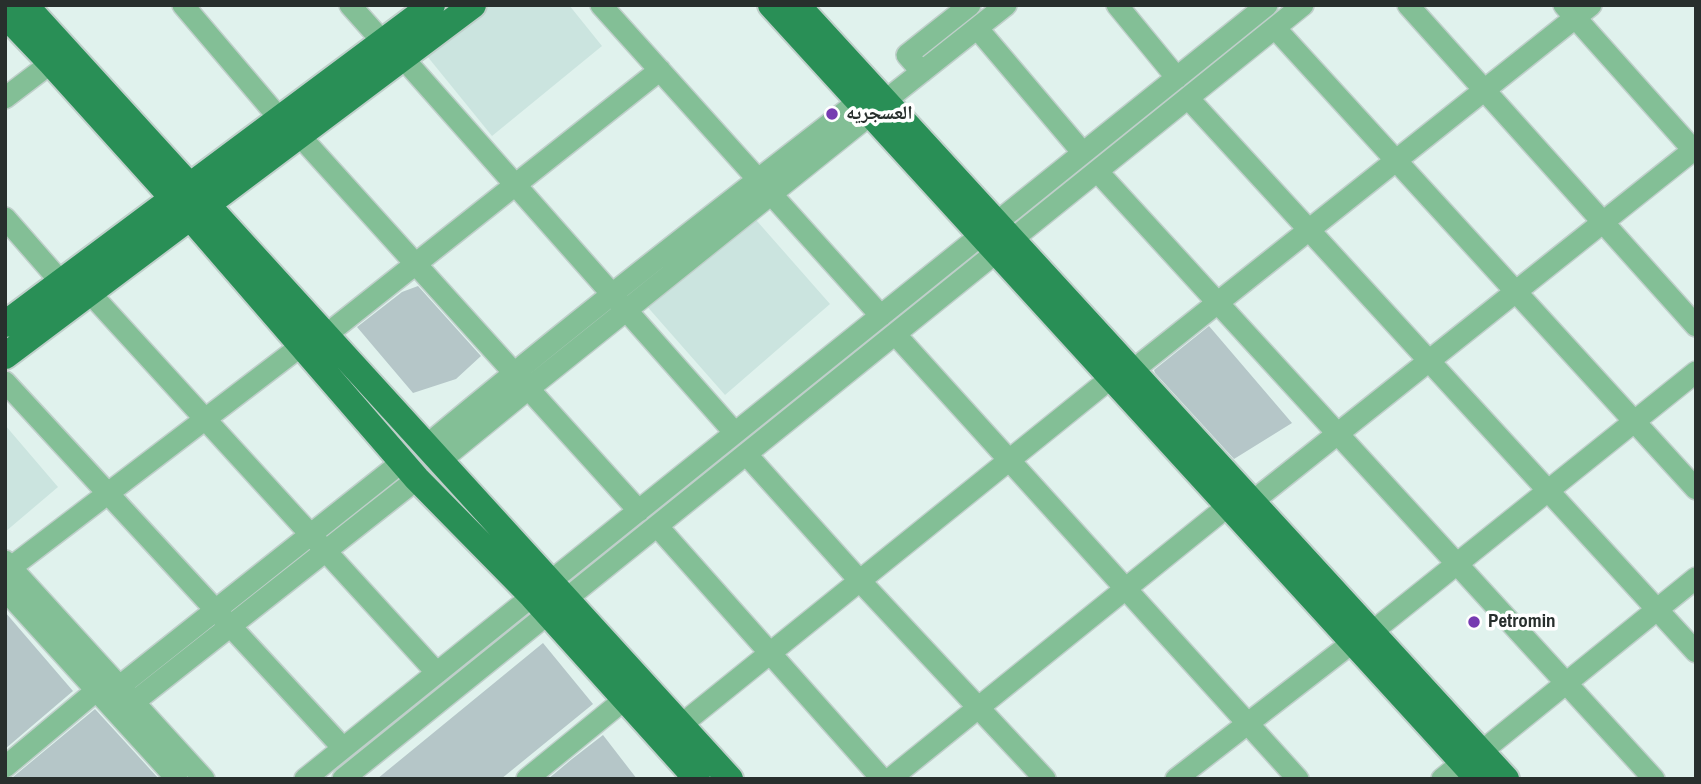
<!DOCTYPE html>
<meta charset="utf-8">
<style>
body{margin:0}
#map{position:relative;width:1701px;height:784px;overflow:hidden;background:#e0f2ed;font-family:"Archivo Narrow",sans-serif}
canvas{display:block}
.frame{position:absolute;inset:0;border:7px solid #282f2d;pointer-events:none}
</style>
<div id="map">
<canvas width="1701" height="784"></canvas>
<div class="frame"></div>
</div>
<script>
const c = document.querySelector('canvas').getContext('2d');
c.lineJoin = 'round';
function fillPath(path, color) {
  c.fillStyle = color;
  c.fill(path, 'evenodd');
}
function trace(path, color, width, dash) {
  c.strokeStyle = color;
  c.lineWidth = width;
  c.lineCap = dash ? 'butt' : 'round';
  c.setLineDash(dash || []);
  c.stroke(path);
}
function write(font, color, halo, rows, align = 'center') {
  c.font = font + ' "Archivo Narrow","Noto Naskh Arabic",sans-serif';
  c.lineWidth = 7;
  c.setLineDash([]);
  c.textBaseline = 'middle';
  c.strokeStyle = halo;
  c.fillStyle = color;
  for (const [text, x, y, turn = 0] of rows) {
    c.save();
    c.translate(x, y);
    c.rotate((+turn || 0) * Math.PI / 180);
    c.textAlign = isNaN(turn) ? turn : align;
    if (halo) c.strokeText(text, 0, 0);
    c.fillText(text, 0, 0);
    c.restore();
  }
}
fillPath(new Path2D(`
 M491 5H569L602 46 492 136 427 56Z
 M742 204 830 304 725 395 637 295Z
 M5 425 58 487 5 532Z`), '#cbe4df');
fillPath(new Path2D(`
 M418 286 481 356 456 379 413 393 357 327 402 292Z
 M1209 326 1292 423 1234 459 1155 373 1154 370Z
 M5 612 73 691 5 749Z
 M543 643 593 704 501 779H377Z
 M95 709 159 779H10L13 777Z
 M603 735 637 779H548L572 759Z`), '#b5c6c8');
const minor = new Path2D(`
 M183 5 280 119
 M350 5 383 42
 M601 5 881 316
 M1117 5 1177 78
 M1408 5 1696 326
 M1564 5 1696 153
 M977 28 1083 153
 M1275 28 1696 489
 M403 58 735 433
 M922 72 907 55 970 5
 M5 98 51 63
 M1188 98 1696 652
 M885 101 1006 5
 M299 135 639 511
 M1097 171 1654 779
 M5 218 61 282
 M90 293 437 673
 M895 334 1298 779
 M326 335 660 70
 M1132 371 1591 5
 M5 382 343 748
 M426 446C568 327 713 214 859 101
 M746 454 860 581 1045 779
 M440 461 528 389 871 114
 M1252 502 1696 148
 M657 526 882 779
 M5 561 204 779
 M5 572 301 346
 M5 590 177 779
 M1372 632 1696 372
 M120 686 402 462
 M134 702 417 479
 M681 725 1111 378
 M1481 752 1696 578
 M5 767 97 690
 M305 779 1267 5
 M343 779 1303 5
 M527 779 625 699
 M890 779 1228 506
 M1176 779 1353 642
 M1442 779 1463 762`);
const major = new Path2D(`
 M25 5 730 779
 M771 5 1478 779
 M797 5 1506 779
 M5 15 51 63 190 217 417 479 532 596 697 779
 M5 324 432 5
 M5 356 473 5`);
trace(minor, '#bfcfca', 24);
trace(major, '#bfcfca', 30);
trace(minor, '#83bf96', 21);
trace(major, '#298f56', 26);
for (const [x, y, r, color] of [
 [832,114,7,"#763bb1"],
 [1474,622,7,"#763bb1"]
]) {
  const dot = new Path2D();
  dot.arc(x, y, r, 0, 2 * Math.PI);
  c.fillStyle = color;
  c.fill(dot);
  trace(dot, '#fff', 2.5);
}
write('bold 19px', '#282f2d', '#fff', [
 ["العسجريه",846,114],
 ["Petromin",1488,622]
], 'left');
</script>
